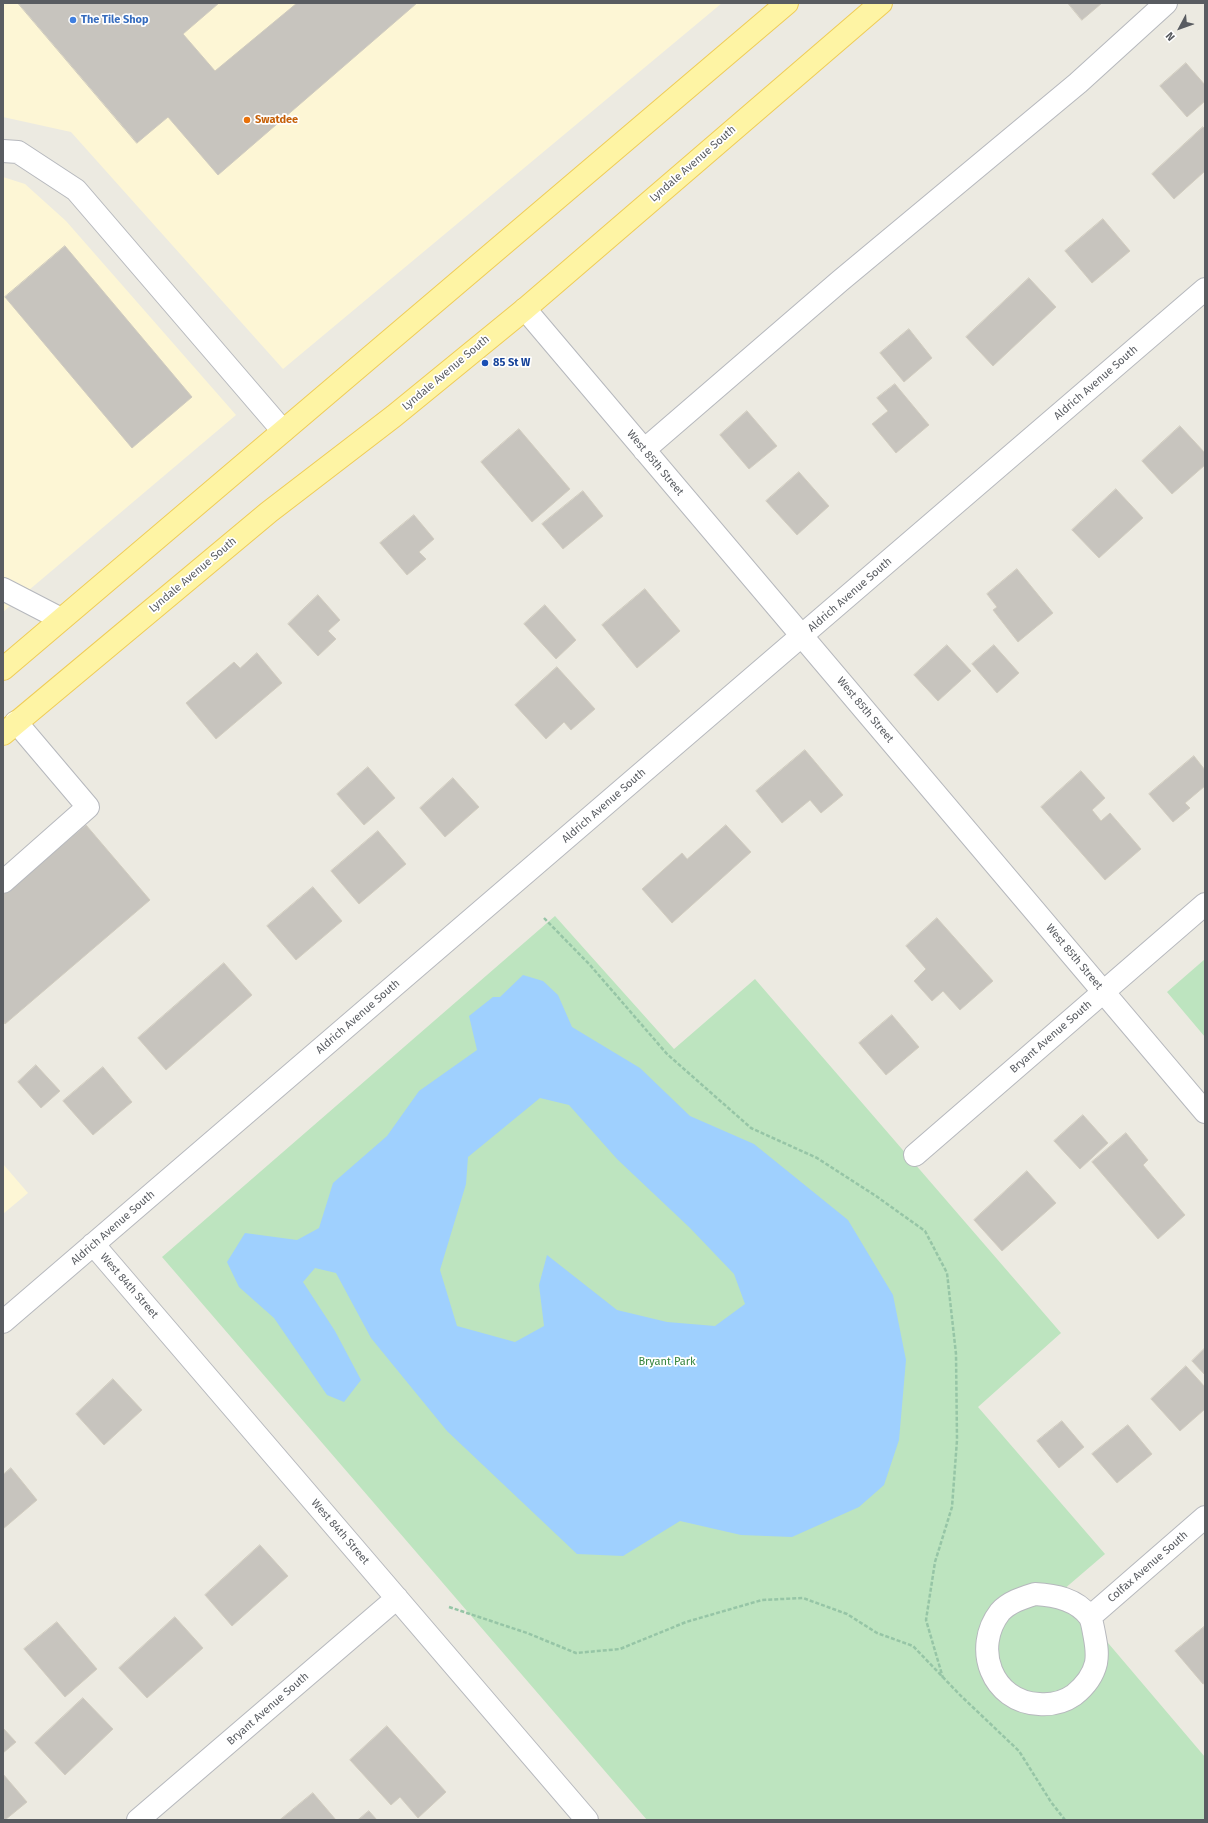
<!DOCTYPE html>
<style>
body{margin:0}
#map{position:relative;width:1208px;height:1823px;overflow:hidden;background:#eceae1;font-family:"Fira Sans",sans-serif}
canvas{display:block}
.frame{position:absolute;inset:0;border:4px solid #595c61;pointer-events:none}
.north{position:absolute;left:1160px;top:8px;width:40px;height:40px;-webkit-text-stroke:3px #fff;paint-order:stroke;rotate:229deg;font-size:11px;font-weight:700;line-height:16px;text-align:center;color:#595c61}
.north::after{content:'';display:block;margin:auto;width:14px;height:18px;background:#595c61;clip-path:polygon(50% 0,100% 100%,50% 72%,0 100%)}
</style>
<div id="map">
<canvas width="1208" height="1823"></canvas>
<div class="frame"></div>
<div class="north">N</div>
</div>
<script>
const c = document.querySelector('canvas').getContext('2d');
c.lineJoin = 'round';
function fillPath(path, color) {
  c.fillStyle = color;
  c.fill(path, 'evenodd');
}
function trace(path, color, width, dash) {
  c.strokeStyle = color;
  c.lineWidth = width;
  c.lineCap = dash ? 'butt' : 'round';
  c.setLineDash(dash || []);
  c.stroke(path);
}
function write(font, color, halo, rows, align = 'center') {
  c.font = font + ' "Fira Sans",sans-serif';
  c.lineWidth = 3.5;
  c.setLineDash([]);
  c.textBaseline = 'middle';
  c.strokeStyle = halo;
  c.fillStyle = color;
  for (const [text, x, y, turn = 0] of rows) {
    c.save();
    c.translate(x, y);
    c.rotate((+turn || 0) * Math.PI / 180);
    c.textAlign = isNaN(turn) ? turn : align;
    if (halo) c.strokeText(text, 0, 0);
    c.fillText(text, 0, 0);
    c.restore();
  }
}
fillPath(new Path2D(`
 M3 3H722L283 369 71 132 3 117Z
 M3 177 25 184 66 221 236 415 3 612Z
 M3 1164 28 1193 3 1214Z`), '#fdf6d5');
fillPath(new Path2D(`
 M555 916 674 1049 755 979 1061 1333 978 1407 1105 1554 1063 1590 1205 1757V1820H647L162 1257Z
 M1205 959V1037L1167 992Z`), '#bde4bf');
fillPath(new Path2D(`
 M523 975 543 981 558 995 572 1027 640 1068 690 1116 754 1144 848 1220 893 1295 906 1360 899 1440 884 1485 859 1507 792 1537 741 1535 680 1521 623 1556 577 1554 447 1431 371 1338 336 1273 315 1268 303 1282 335 1331 361 1380 344 1402 327 1395 274 1318 239 1287 227 1262 245 1233 297 1240 319 1228 333 1183 387 1136 419 1091 477 1050 469 1016 493 997H500ZM540 1098 569 1105 617 1159 690 1228 734 1274 745 1304 715 1326 667 1322 617 1310 547 1255 539 1285 544 1326 515 1342 457 1326 440 1270 466 1184 468 1157Z`), '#9fd0fe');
const building = new Path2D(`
 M18 3H219L183 34 215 71 297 3H417L218 175 168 117 137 143Z
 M1068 3H1102L1082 20Z
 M1186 63 1205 85V101L1187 117 1160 86Z
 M1203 127 1205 129V171L1174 199 1152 174Z
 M1103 219 1130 251 1092 283 1065 251Z
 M65 246 192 397 132 448 5 297Z
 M1029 278 1056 307 993 366 966 337Z
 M909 329 932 358 904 382 880 353Z
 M895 384 929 425 896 453 872 424 888 411 877 398Z
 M747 411 777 446 749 469 720 435Z
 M1180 426 1205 453V465L1172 494 1142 461Z
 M519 429 570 489 532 522 481 462Z
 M799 472 829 506 797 535 766 501Z
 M1116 489 1143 518 1099 558 1072 530Z
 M583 491 603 516 563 549 542 524Z
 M414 515 434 539 419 552 426 559 407 575 380 543Z
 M1017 569 1053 613 1018 642 993 610 997 607 987 594Z
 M645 589 680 631 637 668 602 625Z
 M318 595 340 620 328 631 336 639 318 656 288 624Z
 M545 605 576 640 556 659 524 624Z
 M947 645 971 671 938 701 914 675Z
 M994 645 1019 673 997 693 972 664Z
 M257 653 282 683 216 739 186 703 234 662 240 668Z
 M557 667 595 709 571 730 564 722 546 739 515 705Z
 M805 750 843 795 821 813 810 800 782 823 756 791Z
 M1194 756 1205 770V786L1185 803 1190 808 1173 822 1149 794Z
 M368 767 395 798 364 825 337 794Z
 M1081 771 1105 798 1092 810 1101 821 1110 813 1141 849 1105 880 1041 807Z
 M453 778 479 807 445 837 420 808Z
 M86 825 150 900 5 1024 3 1021V895Z
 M726 825 751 852 672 923 642 889 682 853 687 859Z
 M378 831 406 864 359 904 331 871Z
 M313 887 342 921 296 960 267 926Z
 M937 918 993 981 960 1010 943 991 932 1001 914 981 926 969 906 946Z
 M224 963 252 995 166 1070 138 1038Z
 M892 1015 919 1047 886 1075 859 1043Z
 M36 1065 60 1091 41 1108 18 1082Z
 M103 1067 132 1102 93 1135 63 1101Z
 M1083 1115 1108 1143 1080 1169 1054 1141Z
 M1126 1133 1148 1160 1143 1165 1185 1215 1158 1239 1092 1162Z
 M1027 1171 1056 1203 1002 1251 974 1220Z
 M1205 1348V1375L1192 1361Z
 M1186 1366 1205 1387V1409L1180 1431 1151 1399Z
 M113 1379 142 1410 104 1445 76 1414Z
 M1062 1421 1084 1447 1059 1468 1037 1441Z
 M1128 1425 1152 1454 1117 1483 1092 1454Z
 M11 1468 37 1500 3 1529V1475Z
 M260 1545 288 1576 232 1626 205 1595Z
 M175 1617 203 1648 147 1698 119 1668Z
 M57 1622 97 1669 65 1697 24 1649Z
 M1205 1626V1683L1203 1684 1175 1651Z
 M83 1698 113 1729 65 1775 35 1743Z
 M387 1726 446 1792 418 1818 400 1797 391 1805 350 1760Z
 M3 1728 16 1742 3 1753Z
 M3 1774 27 1802 5 1820H3Z
 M313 1793 336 1820H280Z
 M369 1811 377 1820H358Z`);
fillPath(building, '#c7c4be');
trace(building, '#d1ccbf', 1);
const minor = new Path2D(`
 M3 151 18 152 76 190 283 431
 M525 309 1205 1112
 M644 450 840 281 1078 83 1166 3
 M3 589 61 619
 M3 882 88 807 16 722
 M915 1155 1205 904
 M93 1244 587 1820
 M3 1322 1205 289
 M1035 1594C1055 1595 1076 1599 1089 1616 1092 1620 1093 1628 1094 1633 1096 1644 1098 1652 1096 1663 1093 1676 1084 1687 1074 1695 1064 1702 1051 1705 1039 1704 992 1702 972 1648 1000 1612 1009 1602 1022 1598 1035 1594Z
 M1090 1617 1205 1517
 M138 1820 397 1598`);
const major = new Path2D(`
 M3 669 787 3
 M3 734 269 512 394 416 525 309 881 3`);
trace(minor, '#b6b8bd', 24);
trace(major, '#efcc57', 24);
trace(new Path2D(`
 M544 918 590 965 667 1054 751 1128 817 1158 876 1196 925 1231 947 1273 956 1354 957 1440 952 1507 935 1562 926 1620 943 1678
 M449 1607 527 1633 576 1653 620 1649 686 1622 762 1600 803 1598 847 1614 877 1633 913 1646 961 1696 1019 1751 1051 1802 1065 1820`), '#96c5a6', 2.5, [4, 2]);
trace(minor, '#fff', 22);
trace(major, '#fef4a4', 22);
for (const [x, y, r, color] of [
 [73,20,4,"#3f7fe0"],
 [247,120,4,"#e8710a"],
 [485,363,4,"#1a4fb4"]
]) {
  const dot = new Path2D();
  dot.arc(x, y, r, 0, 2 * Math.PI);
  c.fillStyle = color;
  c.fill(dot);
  trace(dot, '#fff', 1.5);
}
write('bold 11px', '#366cbe', '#fff', [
 ["The Tile Shop",81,20]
], 'left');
write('bold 11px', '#c56008', '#fff', [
 ["Swatdee",255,120]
], 'left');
write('11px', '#595c61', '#fff', [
 ["Lyndale Avenue South",693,164,-41],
 ["Lyndale Avenue South",446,373,-40],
 ["Aldrich Avenue South",1096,383,-41],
 ["West 85th Street",655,463,50],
 ["Lyndale Avenue South",193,575,-40],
 ["Aldrich Avenue South",850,595,-41],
 ["West 85th Street",865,710,50],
 ["Aldrich Avenue South",604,806,-41],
 ["West 85th Street",1074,957,50],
 ["Aldrich Avenue South",358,1017,-41],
 ["Bryant Avenue South",1051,1037,-41],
 ["Aldrich Avenue South",113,1228,-41],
 ["West 84th Street",129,1286,49],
 ["West 84th Street",340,1532,49],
 ["Colfax Avenue South",1148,1567,-41],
 ["Bryant Avenue South",268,1709,-41]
]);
write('bold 11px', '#164399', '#fff', [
 ["85 St W",493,363]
], 'left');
write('11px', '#36843d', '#fff', [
 ["Bryant Park",667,1362]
]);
</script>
